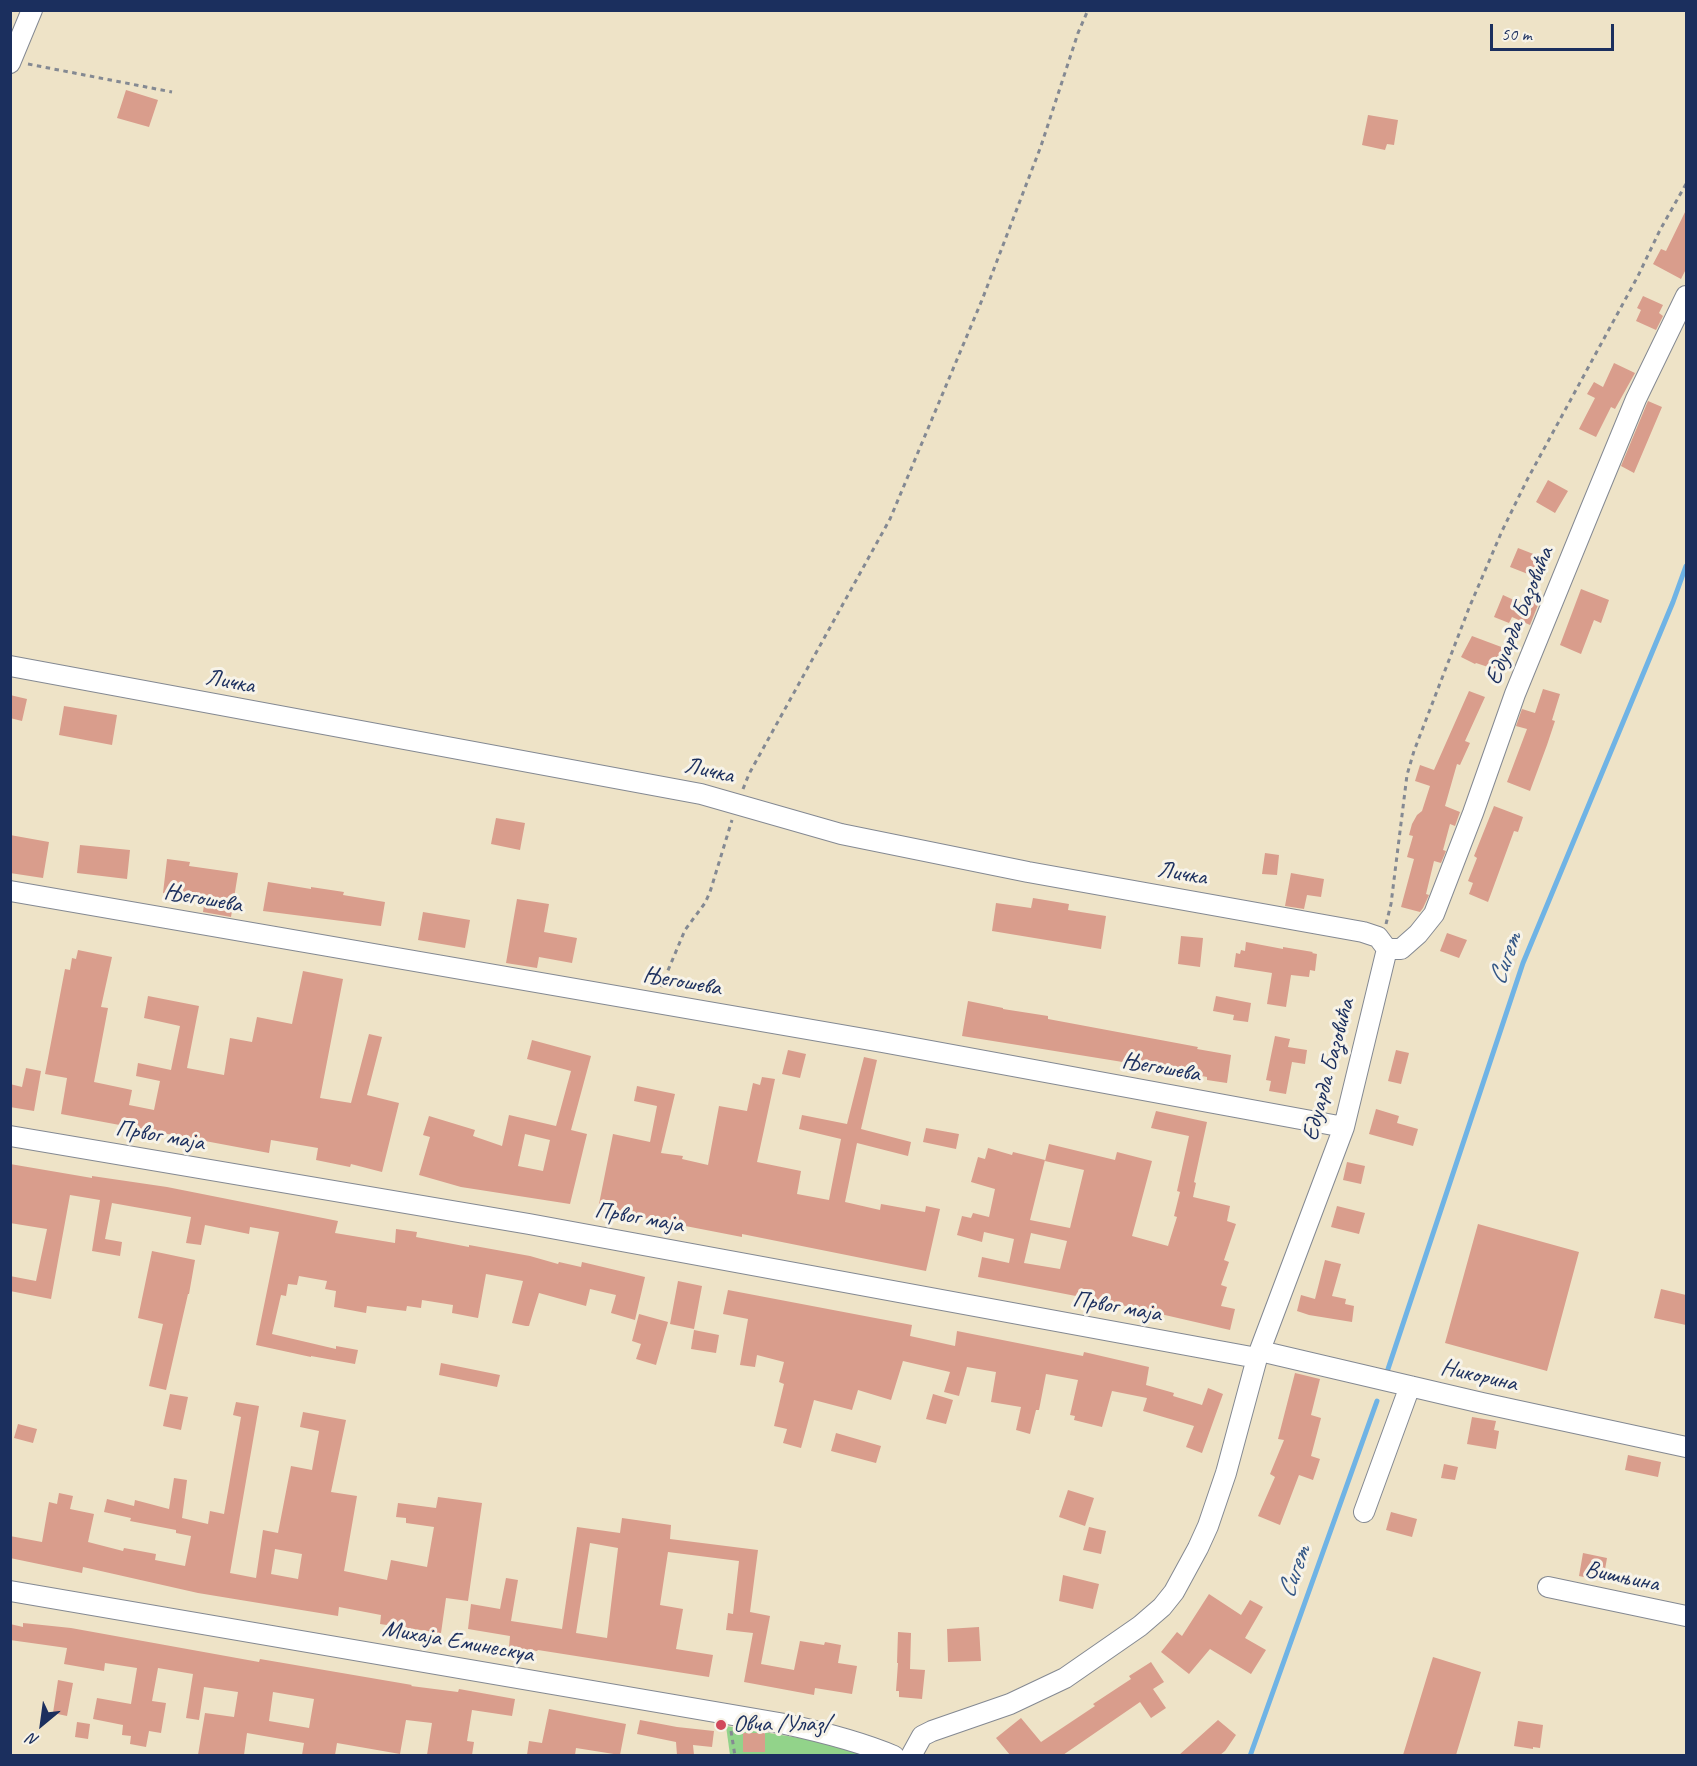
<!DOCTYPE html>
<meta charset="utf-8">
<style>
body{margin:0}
#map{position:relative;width:1697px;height:1766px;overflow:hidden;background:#eee3c7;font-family:Caveat,sans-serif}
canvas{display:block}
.frame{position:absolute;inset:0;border:12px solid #1b2f5e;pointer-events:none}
.north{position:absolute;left:12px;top:1694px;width:60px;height:60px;-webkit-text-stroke:4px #f7f3e8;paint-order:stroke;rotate:209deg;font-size:16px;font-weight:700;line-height:24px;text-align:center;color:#1b2f5e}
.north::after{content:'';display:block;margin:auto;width:21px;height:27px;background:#1b2f5e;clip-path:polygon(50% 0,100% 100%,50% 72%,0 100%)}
.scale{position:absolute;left:1490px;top:24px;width:124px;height:27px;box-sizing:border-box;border:3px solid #1b2f5e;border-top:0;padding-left:8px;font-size:18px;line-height:21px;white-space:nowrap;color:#1b2f5e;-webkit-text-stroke:4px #f7f3e8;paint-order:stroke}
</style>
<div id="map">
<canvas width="1697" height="1766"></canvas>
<div class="frame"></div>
<div class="north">N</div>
<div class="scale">50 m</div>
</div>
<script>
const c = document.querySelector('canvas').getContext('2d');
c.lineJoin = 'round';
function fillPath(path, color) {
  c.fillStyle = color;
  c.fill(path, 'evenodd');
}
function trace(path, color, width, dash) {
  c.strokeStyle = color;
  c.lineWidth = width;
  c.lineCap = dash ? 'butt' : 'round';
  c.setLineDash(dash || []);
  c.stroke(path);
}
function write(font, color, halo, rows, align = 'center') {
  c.font = font + ' Caveat,sans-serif';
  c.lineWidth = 6;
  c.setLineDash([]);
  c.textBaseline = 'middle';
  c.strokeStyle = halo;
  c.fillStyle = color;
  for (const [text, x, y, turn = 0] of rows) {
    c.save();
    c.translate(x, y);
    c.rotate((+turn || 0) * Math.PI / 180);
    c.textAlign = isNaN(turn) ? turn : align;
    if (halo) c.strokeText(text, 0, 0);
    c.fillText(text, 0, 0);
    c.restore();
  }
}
fillPath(new Path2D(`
 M726 1726 806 1739 855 1751 861 1755H730Z`), '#92d38a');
trace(new Path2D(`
 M1386 1375 1523 963 1673 602 1686 566
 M1250 1756 1377 1401`), '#6fb3e5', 5);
fillPath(new Path2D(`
 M126 90 158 100 149 127 117 118Z
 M1368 115 1398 120 1394 145 1387 144 1385 150 1362 145Z
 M1686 210V269L1681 279 1653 264 1661 249 1666 251Z
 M1643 296 1663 305 1659 313 1663 316 1656 330 1636 321 1641 310 1637 308Z
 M1614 363 1635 373 1615 409 1611 407 1596 437 1579 429 1595 398 1587 394 1594 382 1603 387Z
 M1648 401 1662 407 1634 473 1621 466Z
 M1548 480 1568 491 1555 513 1536 502Z
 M1518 548 1541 557 1533 576 1510 567Z
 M1581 589 1609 600 1601 623 1594 620 1581 654 1560 645Z
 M1503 595 1529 607 1533 597 1540 600 1530 625 1512 617 1509 623 1494 617Z
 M1472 636 1504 648V654L1497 670 1476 663 1475 664 1461 657Z
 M1543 689 1560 694 1552 720 1555 721 1547 745 1530 791 1507 782 1527 729 1516 726 1522 709 1535 713Z
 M1469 691 1485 697 1465 741 1470 743 1460 765 1457 764 1445 806 1460 812 1455 826 1450 824 1443 850 1446 851 1441 863 1434 861 1426 894 1429 895 1423 908 1420 912 1401 907 1414 859 1407 857 1413 836 1409 835 1412 824 1417 815 1422 811 1430 786 1415 781 1420 765 1434 770Z
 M10 695 27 699 22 721 10 718Z
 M64 706 117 715 112 745 59 735Z
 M1494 806 1523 817 1518 832 1514 831 1488 902 1469 894 1473 883 1468 881 1477 858 1474 856Z
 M496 818 525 823 520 850 491 844Z
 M10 835 49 842 43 878 10 873Z
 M80 845 130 850 127 879 77 873Z
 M1265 853 1279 855 1277 875 1262 874Z
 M167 859 190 862 189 866 238 873 231 917 203 912 205 898 163 893Z
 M1291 873 1324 879 1321 897 1307 895 1304 909 1285 906Z
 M268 882 311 889V887L344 892 343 895 385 902 381 926 263 911Z
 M1033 898 1069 904 1068 910 1106 916 1101 949 992 931 996 903 1031 908Z
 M517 899 549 904 544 932 577 938 572 963 539 957 537 968 506 963Z
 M423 912 470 920 465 948 418 940Z
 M1447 933 1467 940 1459 958 1440 951Z
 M1181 936 1203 938 1200 967 1178 964Z
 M1246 942 1283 949V947L1313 952 1312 953 1317 954 1315 971 1310 970 1309 977 1291 975 1286 1007 1267 1004 1272 973 1234 967 1236 953 1240 954 1241 950 1245 951Z
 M78 950 112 957 101 1007 108 1008 94 1082 132 1090 129 1105 154 1110 160 1081 136 1076 138 1063 171 1070 180 1026 144 1018 148 996 199 1006 187 1068 224 1075 230 1038 252 1042 257 1017 292 1024 303 971 343 979 320 1098 351 1103 369 1034 382 1037 367 1095 399 1103 382 1172 351 1164 350 1167 316 1160 318 1148 271 1140 269 1153 61 1114 67 1078 45 1074 65 969 70 970 72 958 76 959Z
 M1216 996 1251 1003 1248 1022 1233 1020 1234 1015 1213 1011Z
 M968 1001 1003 1008V1009L1048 1016V1019L1198 1047 1197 1049 1231 1055 1227 1083 1207 1080V1077L1172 1070 962 1036Z
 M1275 1036 1290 1039 1288 1047 1307 1050 1305 1064 1292 1062 1286 1094 1269 1091 1271 1081 1266 1080Z
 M532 1040 591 1056 571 1130 587 1134 570 1204 461 1187 419 1175 430 1137 423 1135 429 1116 475 1130 473 1136 502 1146 509 1115 556 1126 571 1071 527 1059ZM525 1134 550 1140 543 1171 518 1166Z
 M788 1050 806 1054 800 1078 782 1074Z
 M1396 1050 1409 1053 1401 1084 1388 1081Z
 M864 1057 877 1060 861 1129 911 1142 908 1156 857 1143 845 1202 880 1210 881 1204 925 1212 926 1206 940 1209 926 1271 742 1234V1237L598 1209 613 1134 650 1142 657 1106 634 1101 637 1086 675 1094 661 1153 683 1156 682 1159 708 1165 719 1106 747 1111 753 1083 760 1085 762 1077 775 1079 757 1162 801 1171 797 1194 829 1200 841 1139 799 1129 802 1115 847 1124Z
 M26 1068 41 1071 34 1111 10 1107V1084L22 1087Z
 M1376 1109 1399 1116 1397 1123 1418 1129 1413 1146 1369 1134Z
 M1156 1111 1207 1122 1194 1182 1196 1183 1193 1197 1230 1206 1227 1221 1236 1224 1224 1260 1229 1262 1221 1285 1227 1287 1221 1306 1235 1309 1230 1330 1117 1304 978 1277 982 1257 1009 1263 1014 1239 984 1232 982 1242 957 1235 962 1216 971 1218 973 1213 989 1217 995 1189 971 1182 978 1157 985 1159 988 1148 1012 1155 1013 1152 1045 1160 1030 1220 1070 1228 1084 1170 1045 1161 1049 1144 1115 1160 1117 1152 1152 1161 1132 1236 1168 1246 1177 1217 1174 1216 1180 1192 1177 1191 1189 1136 1151 1128ZM1031 1233 1067 1241 1060 1269 1024 1263Z
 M926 1128 959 1134 956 1149 923 1142Z
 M1347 1162 1365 1166 1361 1184 1343 1180Z
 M10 1164 92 1178V1176L167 1187 338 1221 335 1233 395 1243 396 1229 417 1232 416 1237 469 1247V1245L530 1256 558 1264 559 1262 581 1267 582 1262 645 1277 635 1320 611 1313 616 1295 590 1289 586 1306 539 1293 529 1326H526L512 1323 523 1281 486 1274 478 1318 452 1313 453 1305 422 1300 421 1308 407 1306 406 1311 367 1306 366 1313 334 1307 336 1291 325 1289 327 1281 299 1276 297 1285 288 1284 286 1296 281 1295 272 1334 336 1349V1346L358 1350 355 1364 311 1356V1357L256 1345 279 1232 250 1227 249 1234 205 1225 201 1245 186 1243 191 1217 112 1203 105 1239 122 1242 120 1256 92 1251 100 1200 70 1195 51 1299 10 1291V1276L36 1281 47 1229 10 1223Z
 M1337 1206 1365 1213 1359 1234 1331 1227Z
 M1478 1224 1579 1252 1547 1371 1445 1343Z
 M152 1251 195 1260 189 1294H188L166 1390 149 1386 163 1324 138 1318Z
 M1325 1260 1341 1264 1332 1296 1346 1299 1345 1304 1354 1306 1352 1322 1309 1315 1297 1311 1301 1295 1315 1299Z
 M678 1281 702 1286 694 1329 670 1324Z
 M1661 1289 1686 1295V1325L1654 1318Z
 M728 1290 912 1325 910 1336 955 1346 957 1331 1083 1356 1084 1352 1149 1367 1146 1385 1174 1393 1173 1396 1202 1405 1208 1388 1223 1394 1202 1453 1186 1447 1194 1426 1143 1411 1147 1398 1112 1391 1102 1427 1074 1420 1075 1416 1070 1415 1078 1380 1046 1374 1039 1410H1036L1030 1434 1016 1430 1021 1407 991 1402 996 1372 967 1367 959 1396 944 1392 950 1372 903 1361 891 1400 858 1390 852 1410 814 1400 801 1448 783 1443 787 1429 774 1426 784 1384 779 1382 784 1362 757 1355 755 1367 740 1365 748 1319 723 1314Z
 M639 1314 668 1322 656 1365 636 1359 641 1344 632 1341Z
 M694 1330 719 1335 716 1353 691 1349Z
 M441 1363 500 1375 497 1387 439 1375Z
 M1295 1373 1320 1379 1311 1415 1321 1418 1311 1456 1320 1459 1313 1480 1299 1475 1280 1525 1258 1516 1275 1477 1270 1474 1284 1440 1278 1439Z
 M170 1394 188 1397 181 1430 163 1426Z
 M933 1394 953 1400 946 1424 926 1419Z
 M236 1402 259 1406 230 1573 256 1578 263 1530 278 1533 291 1466 312 1470 319 1431 300 1427 303 1412 346 1420 331 1492 357 1496 344 1571 387 1580 391 1560 427 1567 434 1527 406 1523V1518L396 1517 398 1503 436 1508 438 1497 482 1503 468 1601 446 1598 441 1633 380 1624 381 1615 339 1607 338 1616 198 1593 83 1567 82 1573 10 1558V1536L42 1542 49 1502 57 1504 59 1493 73 1496 70 1509 94 1514 88 1542 123 1551 124 1548 156 1554 155 1560 185 1566 191 1536 176 1533V1530L130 1521 131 1518 104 1512 107 1499 134 1506 135 1500 169 1509 174 1478 187 1480 182 1518 208 1524 210 1511 224 1514 241 1417 233 1415ZM275 1549 302 1554 298 1579 271 1574Z
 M1472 1417 1496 1421 1494 1430 1499 1431 1496 1449 1467 1444Z
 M18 1424 37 1429 33 1443 14 1438Z
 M836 1433 881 1446 876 1463 831 1451Z
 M1628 1455 1661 1462 1658 1477 1625 1470Z
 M1444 1464 1458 1467 1455 1480 1441 1478Z
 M1068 1490 1094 1498 1085 1526 1059 1517Z
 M1391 1512 1417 1519 1412 1537 1386 1530Z
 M622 1518 671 1525 670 1539 758 1550 750 1612 770 1616 761 1664 794 1670 800 1641 824 1645 825 1642 841 1645 838 1663 857 1666 852 1694 815 1688 814 1695 744 1682 753 1633 726 1630 728 1613 733 1614 739 1561 668 1552 660 1605 683 1609 676 1649 713 1655 709 1677 538 1650 537 1651 509 1647 510 1636 468 1629 471 1604 500 1609 506 1578 518 1580 511 1621 562 1629 577 1527 620 1533ZM590 1543 618 1548 607 1638 576 1633Z
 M1089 1527 1106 1531 1101 1554 1083 1550Z
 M1583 1553 1607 1558 1603 1581 1579 1576Z
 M1063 1575 1099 1584 1093 1609 1059 1601Z
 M1209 1594 1241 1615 1250 1600 1263 1607 1245 1638 1266 1650 1251 1674 1210 1649 1189 1674 1161 1652 1177 1632 1182 1636Z
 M23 1623 71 1628 259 1662 260 1659 412 1685 411 1686 458 1692 459 1689 515 1699 512 1716 472 1710 467 1741 474 1742 472 1755H427L432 1723 406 1720 400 1754 337 1743 335 1755H302L304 1743 247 1733 244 1755H198L205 1713 234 1717 238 1692 204 1687 199 1720 186 1718 193 1674 158 1668 152 1701 166 1703 161 1733 149 1731 146 1747 130 1744 131 1736 122 1735 123 1725 93 1719 97 1698 131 1704 137 1668 105 1663 104 1671 64 1664 67 1648 10 1640V1624L23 1627ZM273 1692 314 1699 309 1728 269 1721Z
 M979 1627 981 1661 948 1662 947 1629Z
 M898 1632 911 1633 910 1669 925 1670 922 1699 899 1697V1691H896L898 1663H897Z
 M1433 1657 1481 1672 1456 1755H1403Z
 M1151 1662 1164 1682 1153 1689 1166 1708 1151 1718 1140 1702 1063 1755H1010L996 1738 1021 1718 1041 1742 1095 1706 1093 1704 1131 1679 1129 1676Z
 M58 1680 73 1683 67 1716 53 1713Z
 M549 1709 626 1724 620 1755 576 1748 575 1755H527L529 1741 542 1743Z
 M640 1720 677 1727 714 1731 712 1747 693 1745 694 1755H677L676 1742 637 1734Z
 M1218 1720 1236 1735 1225 1751 1220 1755H1179Z
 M1518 1721 1543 1725 1540 1748 1533 1747V1749L1514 1746Z
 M77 1722 90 1724 88 1739 75 1737Z
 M743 1733H765V1752H743Z`), '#d99d8c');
const minor = new Path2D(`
 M10 63 32 10
 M10 666 701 794 841 834 1028 872 1363 932 1378 937 1387 949
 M10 891 882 1042 1344 1127
 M1387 949H1401L1418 934 1434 914 1473 813 1515 694 1591 508 1636 399 1686 296
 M10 1136 529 1224 1257 1358
 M1260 1351 1482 1403 1686 1447
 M1364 1512 1410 1386
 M1548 1587 1686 1616
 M10 1591 785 1724C822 1732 859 1741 894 1756
 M911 1756 922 1736 932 1731 1010 1704 1065 1678 1140 1626 1162 1607 1174 1592 1198 1548 1208 1526 1226 1473 1257 1358 1344 1127 1387 949`);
trace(minor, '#848992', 22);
trace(new Path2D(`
 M28 64 172 92
 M743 789 749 774 890 519 982 300 1041 146 1078 33 1088 10
 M1386 924 1391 904 1407 775 1414 751 1469 608 1502 531 1527 480 1638 276 1660 230 1686 184
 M661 987 685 930 705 903 710 892 732 820
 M731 1731 735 1756`), '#848992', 3, [4.5, 4.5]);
trace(minor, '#fff', 20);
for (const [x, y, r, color] of [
 [721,1725,6,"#d1495b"]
]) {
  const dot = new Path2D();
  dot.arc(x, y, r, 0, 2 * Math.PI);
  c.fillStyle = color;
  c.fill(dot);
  trace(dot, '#f7f3e8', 2);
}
write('24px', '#1b2f5e', '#f7f3e8', [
 ["Едуарда Базовића",1520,616,-68],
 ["Личка",230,682,11],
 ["Личка",709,771,13],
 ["Личка",1182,874,10],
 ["Његошева",203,899,10],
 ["Његошева",682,982,10],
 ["Његошева",1161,1068,10],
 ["Едуарда Базовића",1329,1070,-75],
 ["Првог маја",160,1136,10],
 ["Првог маја",639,1218,10],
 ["Првог маја",1117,1307,10],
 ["Никорина",1479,1376,13],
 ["Вишњина",1622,1577,12],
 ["Михаја Еминескуа",458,1642,10]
]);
write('24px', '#1b2f5e', '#f7f3e8', [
 ["Овча /Улаз/",733,1725]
], 'left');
write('italic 26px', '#345786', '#f7f3e8', [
 ["Сигет",1506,959,-70],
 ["Сигет",1295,1572,-70]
]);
</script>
